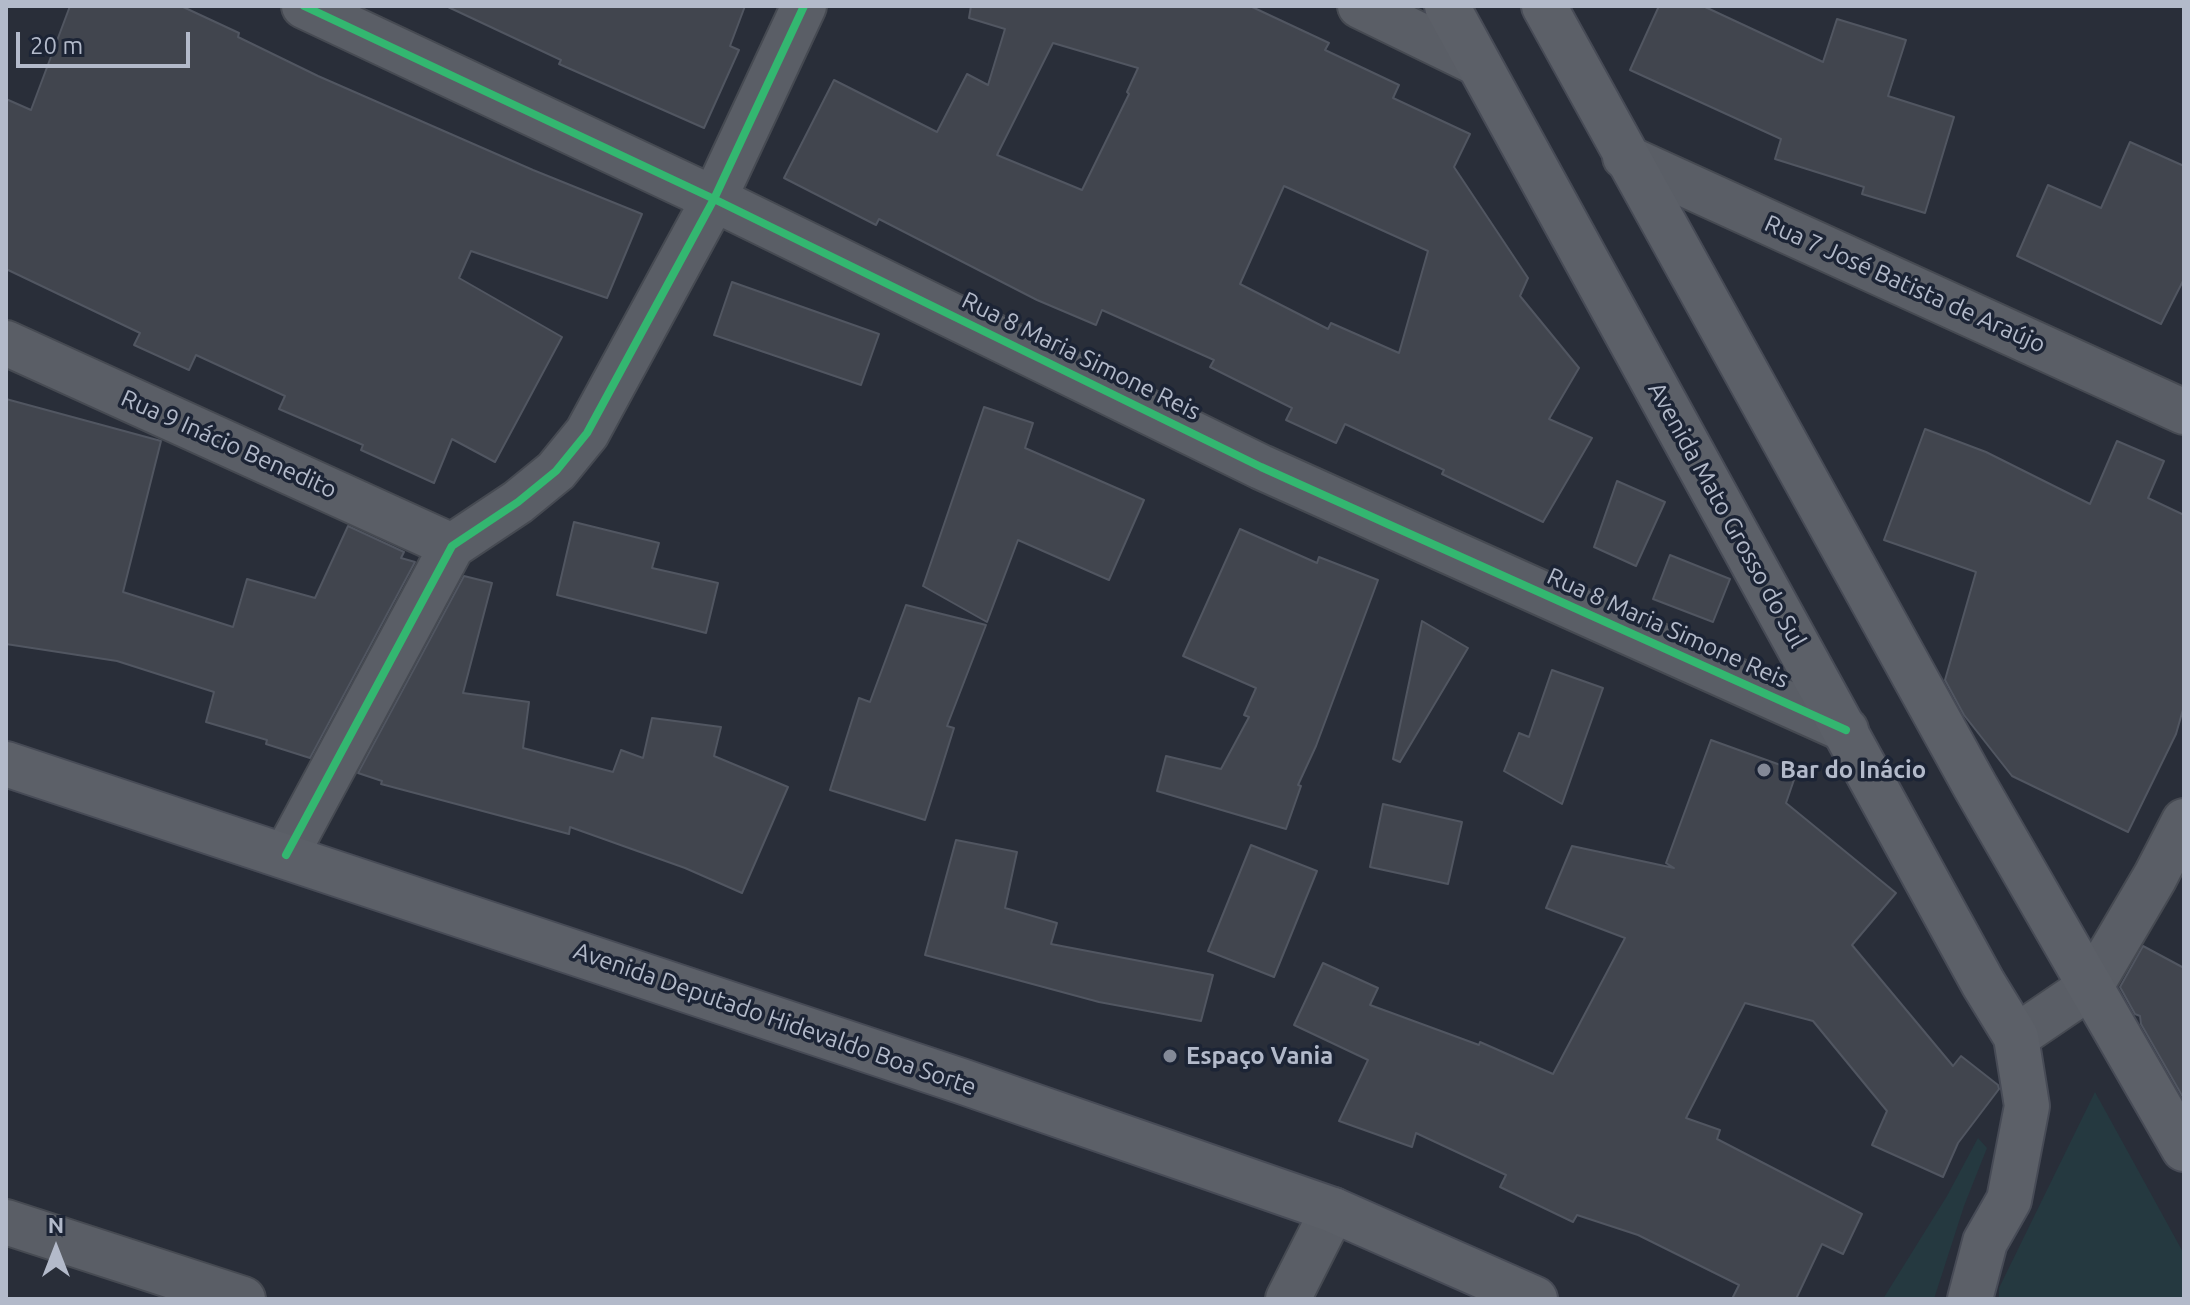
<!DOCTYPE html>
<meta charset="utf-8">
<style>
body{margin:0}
#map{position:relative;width:2190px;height:1305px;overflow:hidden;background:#292e39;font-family:Ubuntu,sans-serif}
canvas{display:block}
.frame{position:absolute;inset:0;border:8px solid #b3baca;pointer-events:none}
.north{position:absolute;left:16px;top:1209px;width:80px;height:80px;-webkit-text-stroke:6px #1c2435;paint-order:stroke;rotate:0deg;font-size:22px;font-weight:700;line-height:32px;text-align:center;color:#b3baca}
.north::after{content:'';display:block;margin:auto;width:28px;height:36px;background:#b3baca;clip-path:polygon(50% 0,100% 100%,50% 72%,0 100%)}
.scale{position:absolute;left:16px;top:32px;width:174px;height:36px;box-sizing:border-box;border:4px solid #b3baca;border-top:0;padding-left:10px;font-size:24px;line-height:28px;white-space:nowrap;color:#b3baca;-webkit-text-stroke:6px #1c2435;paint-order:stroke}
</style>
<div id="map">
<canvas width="2190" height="1305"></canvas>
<div class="frame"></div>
<div class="north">N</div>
<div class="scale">20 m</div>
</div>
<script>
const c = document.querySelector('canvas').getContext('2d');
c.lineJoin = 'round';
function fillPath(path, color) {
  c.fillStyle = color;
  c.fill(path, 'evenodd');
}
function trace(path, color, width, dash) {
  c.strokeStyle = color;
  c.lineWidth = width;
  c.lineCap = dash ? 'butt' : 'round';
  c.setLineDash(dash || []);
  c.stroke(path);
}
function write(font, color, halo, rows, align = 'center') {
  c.font = font + ' Ubuntu,sans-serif';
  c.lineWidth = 7;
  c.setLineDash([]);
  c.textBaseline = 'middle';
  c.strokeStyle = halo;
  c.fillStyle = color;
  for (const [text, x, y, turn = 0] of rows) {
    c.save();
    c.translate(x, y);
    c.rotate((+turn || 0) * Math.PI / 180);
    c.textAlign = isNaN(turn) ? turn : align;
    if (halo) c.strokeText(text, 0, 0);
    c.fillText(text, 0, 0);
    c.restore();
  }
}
fillPath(new Path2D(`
 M2095 1092 2184 1254V1299H1999V1288Z
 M1978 1138 1987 1148 1964 1206 1934 1299H1883L1947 1196Z`), '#253940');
const building = new Path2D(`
 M70 6H181L239 33 238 37 318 76 533 170 642 214 607 298 471 251 459 278 562 337 495 462 452 439 434 483 361 450 363 445 279 409 285 396 196 355 189 370 134 345 140 333 6 269V99L31 110Z
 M446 6H745L730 46 739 50 704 128 559 64 561 60Z
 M971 6H1250L1329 43 1325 50 1399 85 1393 98 1470 134 1454 167 1528 278 1520 296 1579 368 1549 419 1592 438 1543 522 1442 474 1444 470 1345 424 1336 443 1286 420 1292 408 1210 367 1214 360 1102 310 1096 325 1037 300 879 219 876 225 784 178 834 80 937 132 967 74 988 85 1005 29 969 18ZM1053 43 1138 68 1127 92 1129 94 1082 190 997 155ZM1284 186 1428 251 1399 353 1331 323 1328 329 1240 284Z
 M1659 6H1703L1823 62 1837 19 1906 40 1888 96 1954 117 1925 213 1862 194 1864 187 1775 159 1781 139 1630 70Z
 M2130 142 2184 166V279L2161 324 2017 256 2048 185 2101 208Z
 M732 282 879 334 861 385 714 335Z
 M6 399 161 441 123 592 233 627 247 579 315 598 348 526 404 552 401 558 415 562 310 758 266 744 267 740 206 722 214 692 117 661 6 644Z
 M984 407 1033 423 1025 448 1144 500 1109 580 1018 540 987 622 923 586Z
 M1925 429 1986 452 2090 504 2117 441 2164 461 2148 498 2184 515V706L2176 734 2128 832 2012 776 1964 715 1945 680 1976 572 1884 540Z
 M1617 481 1665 502 1636 566 1594 547Z
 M574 522 659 543 652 568 718 583 706 633 557 595Z
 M1240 529 1317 563 1319 557 1378 580 1316 746 1298 785 1301 786 1286 829 1157 791 1166 756 1221 769 1249 717 1244 715 1256 688 1183 656Z
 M1670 555 1730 579 1713 622 1653 599Z
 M464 576 492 583 463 693 529 702 523 748 613 772 621 750 643 758 652 718 721 727 714 756 788 787 742 893 685 868 570 827 569 834 381 784 382 781 358 773Z
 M906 605 986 625 947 726 954 728 925 820 830 790 859 698 870 702Z
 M1422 621 1468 648 1400 762 1393 759Z
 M1552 670 1603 688 1562 804 1504 771 1519 733 1529 737Z
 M1711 740 1797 771 1786 803 1896 893 1852 945 1953 1066 1961 1056 1998 1085 1999 1089 1958 1143 1943 1177 1872 1145 1887 1111 1813 1021 1745 1003 1686 1118 1720 1130 1717 1139 1862 1214 1843 1254 1822 1244 1796 1299H1732L1739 1285 1638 1235 1577 1215 1573 1222 1500 1187 1506 1175 1416 1133 1412 1147 1339 1121 1368 1060 1294 1025 1323 963 1378 988 1370 1005 1479 1045 1480 1042 1553 1074 1625 938 1546 908 1572 846 1674 868 1666 863Z
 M1383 804 1462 822 1448 884 1370 867Z
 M956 840 1017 852 1005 908 1057 923 1051 944 1213 975 1201 1021 1099 1002 925 955Z
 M1251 845 1317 871 1274 977 1208 951Z
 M2143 946 2184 968V1099L2141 1024 2140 1016 2135 1014 2120 987Z`);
fillPath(building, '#41454e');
trace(building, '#515661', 2);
const minor = new Path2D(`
 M304 6 714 199 1261 467 1846 730
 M1360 6 1477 63
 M1625 157 2184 412
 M6 343 452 546
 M286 855 452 546 518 502 556 471 587 433 714 199 804 6
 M2016 1037 2091 986 2155 877 2184 821
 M6 1222 243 1299
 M1288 1299 1333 1210`);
const major = new Path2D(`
 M1447 6 1983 983 2016 1037 2027 1106 2009 1200 1985 1242 1970 1299
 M1544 6 1975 786 2184 1149
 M6 764 961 1081 1333 1210 1535 1299`);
trace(minor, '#464a52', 48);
trace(major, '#474b56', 48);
trace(minor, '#5a5e66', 44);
trace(major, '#5c6068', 44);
trace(new Path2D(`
 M304 6 714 199 1261 467 1846 730
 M286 855 452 546 518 502 556 471 587 433 714 199 804 6`), '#33b770', 8);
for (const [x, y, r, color] of [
 [1764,770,8,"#838997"],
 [1170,1056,8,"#838997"]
]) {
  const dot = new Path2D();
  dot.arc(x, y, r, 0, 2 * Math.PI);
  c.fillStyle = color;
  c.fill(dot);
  trace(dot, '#1c2435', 3);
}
write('24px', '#b3baca', '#1c2435', [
 ["Rua 7 José Batista de Araújo",1905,284,24],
 ["Rua 8 Maria Simone Reis",1081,356,26],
 ["Rua 9 Inácio Benedito",229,444,24],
 ["Avenida Mato Grosso do Sul",1727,515,61],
 ["Rua 8 Maria Simone Reis",1668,628,24],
 ["Avenida Deputado Hidevaldo Boa Sorte",775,1019,19]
]);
write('bold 24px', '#b3baca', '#1c2435', [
 ["Bar do Inácio",1780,770],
 ["Espaço Vania",1186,1056]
], 'left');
</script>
